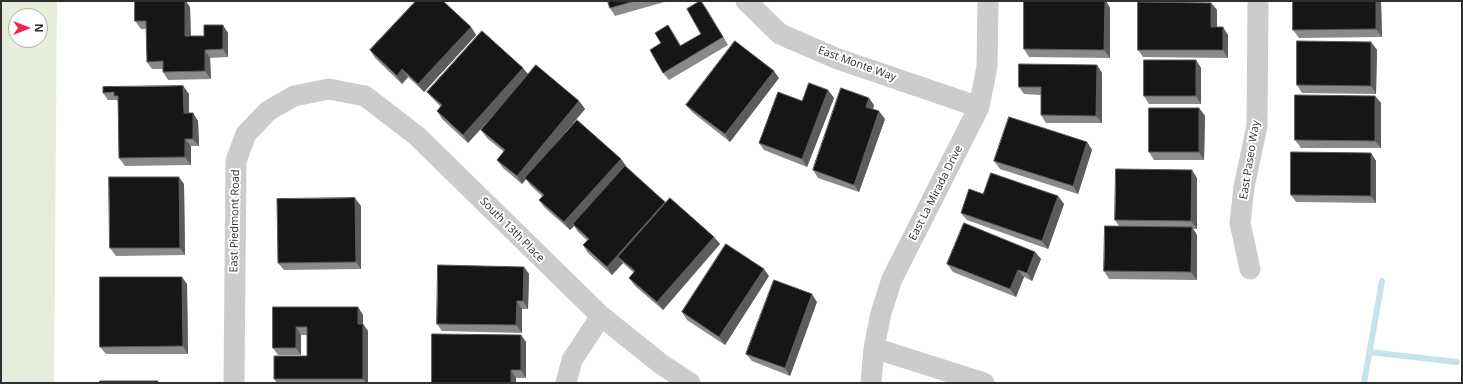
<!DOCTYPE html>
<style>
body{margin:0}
#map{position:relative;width:1463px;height:384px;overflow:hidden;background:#fff;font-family:"Open Sans",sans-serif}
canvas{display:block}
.frame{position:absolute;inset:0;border:2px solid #2f2f2f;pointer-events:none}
.north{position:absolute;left:8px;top:8px;width:40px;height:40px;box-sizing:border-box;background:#fff;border:1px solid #acacac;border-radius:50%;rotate:90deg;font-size:11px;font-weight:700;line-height:16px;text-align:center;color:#2f2f2f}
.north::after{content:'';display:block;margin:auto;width:14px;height:18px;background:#f22447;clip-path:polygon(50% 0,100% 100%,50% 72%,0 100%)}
</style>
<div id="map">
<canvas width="1463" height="384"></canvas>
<div class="frame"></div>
<div class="north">N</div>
</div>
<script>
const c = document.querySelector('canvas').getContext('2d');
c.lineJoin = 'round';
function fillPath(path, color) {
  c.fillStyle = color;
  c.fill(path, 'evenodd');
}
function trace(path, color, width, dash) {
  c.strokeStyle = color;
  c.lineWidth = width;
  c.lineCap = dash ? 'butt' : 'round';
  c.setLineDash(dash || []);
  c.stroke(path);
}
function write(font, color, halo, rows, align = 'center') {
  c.font = font + ' "Open Sans",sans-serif';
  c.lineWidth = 4;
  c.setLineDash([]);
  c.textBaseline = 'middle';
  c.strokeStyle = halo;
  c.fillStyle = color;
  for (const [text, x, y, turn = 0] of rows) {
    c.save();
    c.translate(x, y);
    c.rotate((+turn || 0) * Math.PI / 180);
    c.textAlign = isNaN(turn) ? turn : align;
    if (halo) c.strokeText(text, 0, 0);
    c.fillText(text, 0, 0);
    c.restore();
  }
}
fillPath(new Path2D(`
 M1 1H57L54 383H1ZM16 16H40V40H16Z`), '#e6eddb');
trace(new Path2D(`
 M1369 352 1457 362
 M1364 383 1382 281`), '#c6e2ee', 6);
trace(new Path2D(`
 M746 1 780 34 838 59 979 107
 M1250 269 1240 223 1244 187 1257 126 1258 1
 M874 348 984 383
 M234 383 236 161 246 134 268 111 294 96 329 89 365 96 417 136 601 316 661 364 690 383
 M566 383 572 360 601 316
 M871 383 874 348 881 313 892 279 979 107 987 67 988 1`), '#ccc', 21);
fillPath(new Path2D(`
 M608 1H668L615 16 610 8Z
 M1024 1H1106L1110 8V58L1029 57 1024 49Z
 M1381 1 1382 37 1299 38 1293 30Z
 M1211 3 1217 10V27L1228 35V58L1143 57 1138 50Z
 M190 7 191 36H204L228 33V57L210 58 211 79 168 80 163 72V69H152L147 62 146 29H141L135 21Z
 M706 8 728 45 669 80 663 73 661 43 673 33 681 46 701 34Z
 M471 27 476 35 424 92 408 77 402 84 375 58 370 50Z
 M1371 42 1377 50 1376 94 1302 93 1297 85Z
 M1196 60 1201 68V104H1149L1144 96Z
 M1097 65 1102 73V123H1046L1041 115V95L1024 94 1019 87Z
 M528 74 579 101 585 109 551 149 621 159 626 166 666 203 714 237 720 244 663 310 635 286 629 278 634 273 623 263 612 275 588 253 583 245 587 240 578 232 574 226 570 230 545 208 539 200 542 196 531 186 526 179 522 184 503 168 497 160 504 152 487 138 481 130 501 107 468 143 442 119 437 111 441 107 433 99 427 92Z
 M779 78 730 142 692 112 686 105Z
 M183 86 189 94V113L198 121 199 146H191V165L125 166 119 158 118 102 117 100H108L103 93Z
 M828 90 834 98 807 167 764 150 759 143 802 101Z
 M1375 96 1381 103V148H1301L1295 140Z
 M874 105 873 109 885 119 859 192 818 178 813 170Z
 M1199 108 1205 116 1204 160H1154L1149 152Z
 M1087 142 1092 150 1078 194 1000 169 994 161Z
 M1371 153 1376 161V203L1296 202 1291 195Z
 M1197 178V229H1193L1197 235V280L1109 279 1104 271 1119 226 1115 220Z
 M184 184 185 255 116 256 110 248Z
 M983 194 1058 196 1064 204 1048 249 967 220 961 213Z
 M361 206V269L284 270 278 263Z
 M1035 252 1041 259 1032 281 1024 277 1016 297 953 272 947 264Z
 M524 267 529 274 528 309H522V333L442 331 437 324Z
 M769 276 725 345 687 320 682 312Z
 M187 284 188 354H106L100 347Z
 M817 302 790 376 752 361 746 354Z
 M273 307H358L363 315V324L368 331V383H277L274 379 307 356V335H301V355H278L273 348Z
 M521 335 526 342V378H516V383H432Z`), '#8a8a8a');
fillPath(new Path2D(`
 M185 1H186L190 7 191 44 185 36Z
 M701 1 706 8 728 45 723 37Z
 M1105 1H1106L1110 8V58L1104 50Z
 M1376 1H1381L1382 37 1376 29Z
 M1211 3 1217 10V35L1211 27Z
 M223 25 228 33V57L223 49Z
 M668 25 673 33 686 54 680 46Z
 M471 27 476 35 424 92 418 84Z
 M1223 27 1228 35V58L1223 50Z
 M1371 42 1377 50 1376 94 1371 86Z
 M205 50 210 58 211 79 205 71Z
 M1196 60 1201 68V104L1196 96Z
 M1097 65 1102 73V123L1096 116Z
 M523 68 529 75 468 143 463 135Z
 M402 69 408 77 402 84 397 76Z
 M774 71 779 78 730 142 725 134Z
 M183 86 189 94V121L184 113Z
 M828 90 834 98 807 167 802 159Z
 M1375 96 1381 103V148L1375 141Z
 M869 98 874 105 871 115 866 107Z
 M579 101 585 109 522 184 517 176Z
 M1199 108 1205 116 1204 160 1199 152Z
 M879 111 885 119 859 192 854 185Z
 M193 113 198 121 199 146 193 139Z
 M185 139 191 146V165L185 157Z
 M1087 142 1092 150 1078 194 1073 186Z
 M1371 153 1376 161V203L1371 196Z
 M621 159 626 166 573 224 574 226 570 230 564 222Z
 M1192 170 1197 178V229L1191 221Z
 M179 177 184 184 185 255 180 248Z
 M1058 196 1064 204 1048 249 1042 241Z
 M355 198 361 206V269L356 262Z
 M665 202 671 210 618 257 623 263 612 275 607 267Z
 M1192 227 1197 235V280L1191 272Z
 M714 237 720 244 663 310 657 302Z
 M1035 252 1041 259 1032 281 1027 273Z
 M524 267 529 274 528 309 523 301Z
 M764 269 769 276 725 345 719 337Z
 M1018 270 1024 277 1016 297 1010 289Z
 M182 277 187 284 188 354 183 346Z
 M812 294 817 302 790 376 785 368Z
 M517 301 522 309V333L516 325Z
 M358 307 363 315V331L358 324Z
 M363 324 368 331V383H366L363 379Z
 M296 327 301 335V355L296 348Z
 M521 335 526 342V378L521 370Z
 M511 370 516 378V383H511Z`), '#5c5c5c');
const building = new Path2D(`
 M135 1H185V36H204V25H223V49L205 50V71L163 72V61L147 62 146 21H135Z
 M416 1H443L471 27 418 84 402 69 397 76 370 50Z
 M608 1H635L610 8Z
 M700 1H701L723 37 663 73 650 50 661 43 655 33 668 25 680 46 701 34 687 9Z
 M1024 1H1105L1104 50 1024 49Z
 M1293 1H1376V29L1293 30Z
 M1138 2 1211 3V27H1223V50H1138Z
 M482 31 523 68 463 135 437 111 442 105 427 92Z
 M735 41 774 71 725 134 686 105Z
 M1297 41 1371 42V86L1297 85Z
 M1144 60H1196V96H1144Z
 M1019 64 1097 65 1096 116 1041 115V87H1019Z
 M536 65 579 101 517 176 497 160 505 150 481 130Z
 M809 83 828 90 802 159 759 143 778 92 802 101Z
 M183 86 184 113H193V139H185V157L119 158 118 96H114V92L103 93V87Z
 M841 88 869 98 866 107 879 111 854 185 813 170Z
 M1295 95 1375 96V141L1295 140Z
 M1149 108H1199V152H1149Z
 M1009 117 1087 142 1073 186 994 161Z
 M577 120 621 159 564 222 539 200 544 195 525 178Z
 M1291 152 1371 153V196L1291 195Z
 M625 166 665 202 607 267 583 245 589 239 573 224Z
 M1116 169 1192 170 1191 221 1115 220Z
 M991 173 1058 196 1042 241 961 213 969 189 983 194Z
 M109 177H179L180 248H110Z
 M355 198 356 262 278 263 277 199Z
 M670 198 714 237 657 302 629 278 635 271 618 257Z
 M964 223 1035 252 1027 273 1018 270 1010 289 947 264Z
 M1105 226 1192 227 1191 272 1104 271Z
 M726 244 764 269 719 337 682 312Z
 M438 265 524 267 523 301H517L516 325 437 324Z
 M100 277H182L183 346 100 347Z
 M774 280 812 294 785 368 746 354Z
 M273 307H358V324H363V379H274V356H307V327H296V348H273Z
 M432 334 521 335V370H511V383H432Z
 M100 381H158V383H100Z`);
fillPath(building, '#161616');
trace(building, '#5c5c5c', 1);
write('11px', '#2f2f2f', '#fff', [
 ["East Monte Way",857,64,20],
 ["East Paseo Way",1250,160,-81],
 ["East La Mirada Drive",936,193,-63],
 ["East Piedmont Road",235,221,-89],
 ["South 13th Place",512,230,45]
]);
</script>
